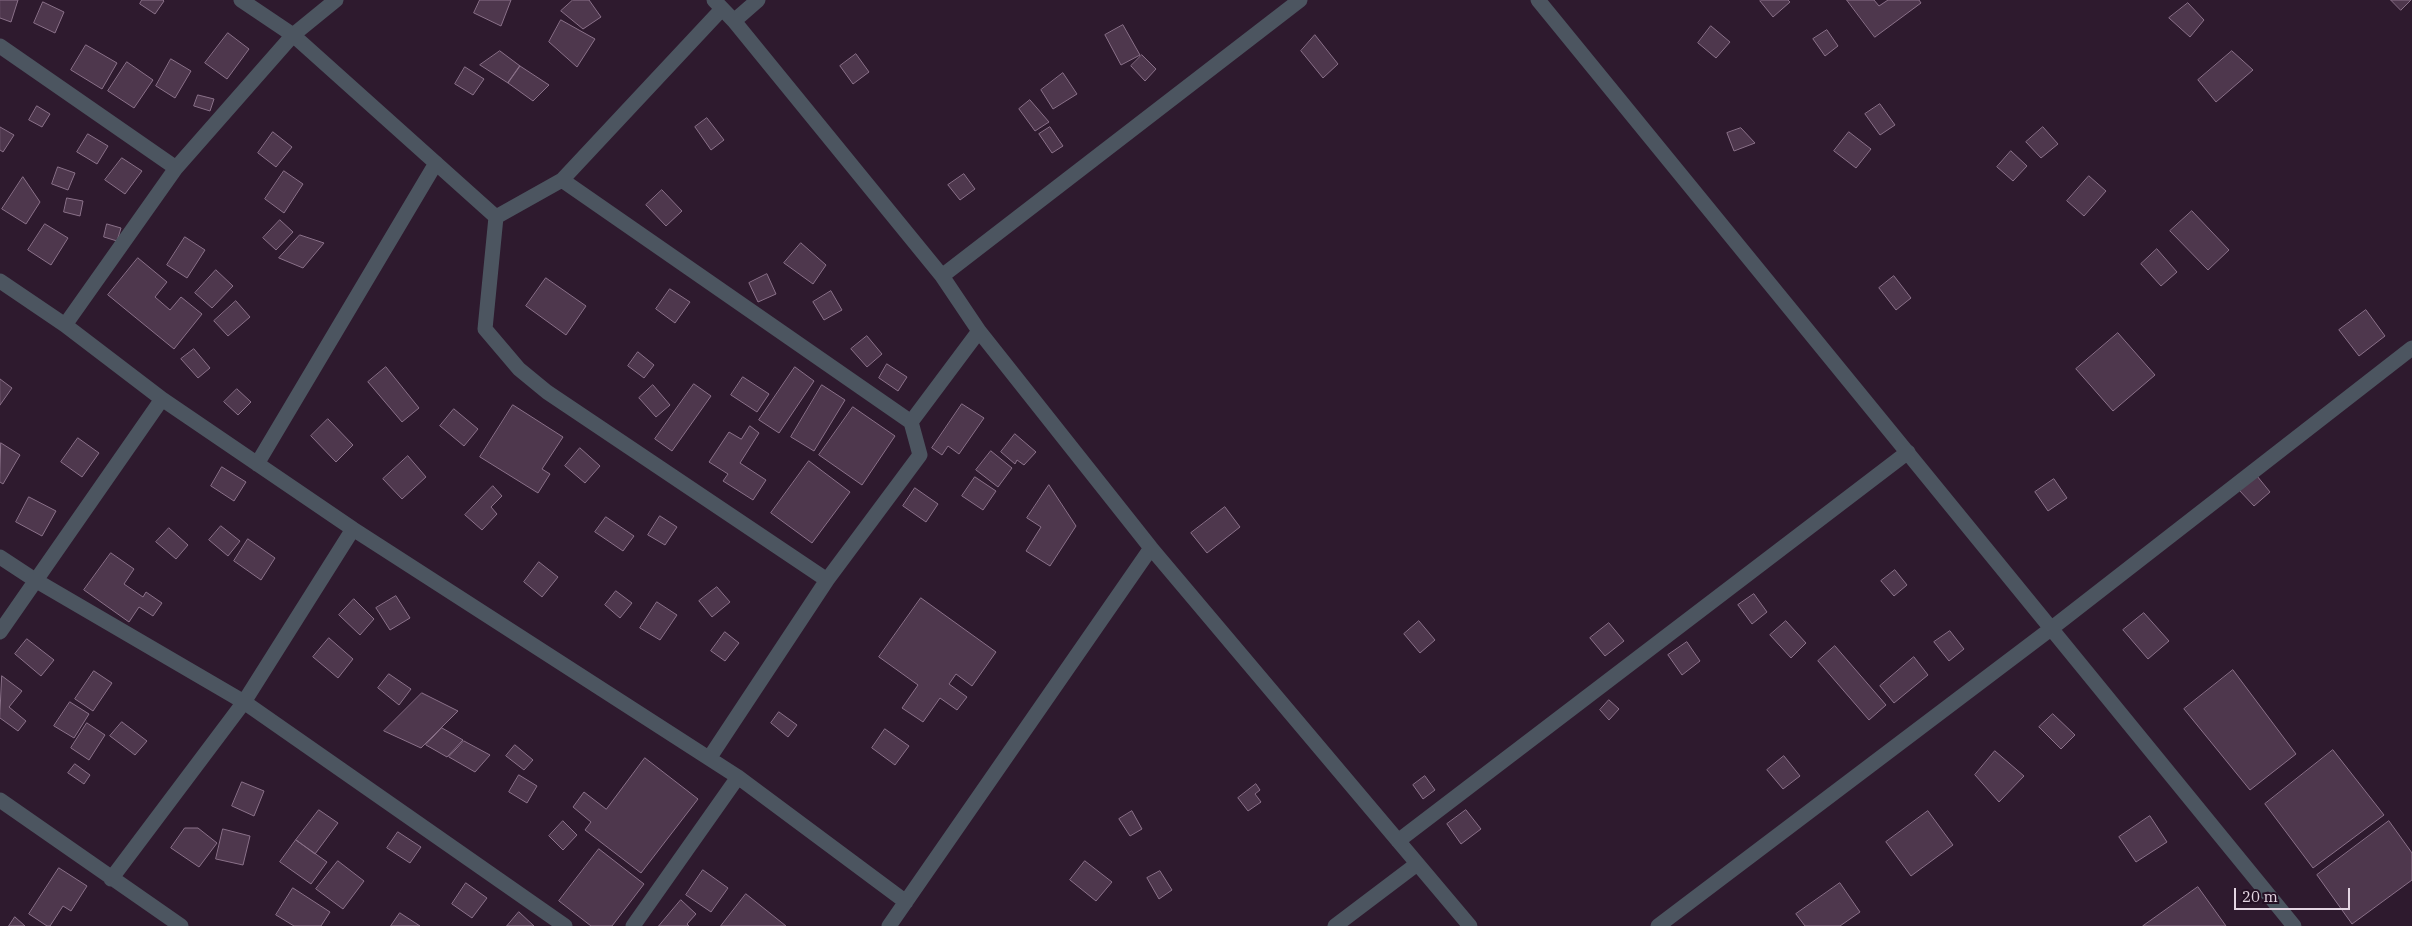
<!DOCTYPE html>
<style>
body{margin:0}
#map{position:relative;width:2412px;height:926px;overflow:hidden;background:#2e1a2e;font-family:"IBM Plex Serif",serif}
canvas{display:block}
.scale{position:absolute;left:2234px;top:888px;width:116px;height:22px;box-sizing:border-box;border:2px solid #e4d6e3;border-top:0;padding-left:6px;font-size:15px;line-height:18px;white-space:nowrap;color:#e4d6e3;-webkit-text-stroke:4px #241024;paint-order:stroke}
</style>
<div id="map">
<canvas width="2412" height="926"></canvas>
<div class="scale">20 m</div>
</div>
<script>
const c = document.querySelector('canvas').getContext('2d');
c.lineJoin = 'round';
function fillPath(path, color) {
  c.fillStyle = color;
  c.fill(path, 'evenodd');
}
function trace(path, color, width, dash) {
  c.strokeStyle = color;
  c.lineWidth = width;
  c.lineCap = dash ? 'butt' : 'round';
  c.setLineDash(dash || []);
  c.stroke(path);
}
const building = new Path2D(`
 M0 0H18L11 22 0 18Z
 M142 0H163L164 1 155 14 140 4Z
 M480 0H511L501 26 474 13Z
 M573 0H589L601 17 583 29 561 11Z
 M1761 0H1788L1790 2 1773 17 1760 1Z
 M1847 0H1874L1879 6 1888 0H1919L1921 3 1875 37Z
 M2391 0H2411L2401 10Z
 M43 2 64 12 55 33 34 23Z
 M2188 3 2204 20 2190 37 2169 18Z
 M561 20 595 39 577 67 549 42Z
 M1123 25 1140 55 1121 65 1105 35Z
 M1711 26 1730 42 1716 58 1698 43Z
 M1827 30 1838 46 1825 56 1813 39Z
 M228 33 249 49 227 79 205 63Z
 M1315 35 1338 64 1323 78 1301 51Z
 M86 45 117 63 102 89 71 70Z
 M500 51 520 66 508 83 480 65Z
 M2232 51 2253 70 2216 102 2198 80Z
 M856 54 869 72 853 84 840 66Z
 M1142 55 1156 69 1145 81 1131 66Z
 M171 59 191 71 175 98 156 86Z
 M127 62 153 80 134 108 108 91Z
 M520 66 549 85 533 101 508 83Z
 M465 67 484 79 473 95 455 84Z
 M1063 73 1077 94 1053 109 1041 90Z
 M198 95 214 99 210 111 194 106Z
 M1030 100 1049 122 1035 131 1019 109Z
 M1880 104 1895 125 1880 135 1865 114Z
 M37 106 50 114 42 127 29 120Z
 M707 118 724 140 711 150 695 127Z
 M0 127 14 135 3 152 0 150Z
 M1050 127 1063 146 1052 153 1039 134Z
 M2043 127 2058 144 2041 158 2026 142Z
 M1741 128 1755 143 1734 151 1727 133Z
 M273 132 292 147 276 167 258 153Z
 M1849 132 1871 149 1856 168 1834 151Z
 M88 134 108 146 97 164 77 152Z
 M2011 151 2027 166 2013 181 1997 167Z
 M122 158 142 171 125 194 105 180Z
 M58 167 75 173 68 190 52 184Z
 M284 171 303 184 284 213 265 199Z
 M964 174 975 189 960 200 948 185Z
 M2089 176 2106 191 2084 216 2067 201Z
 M23 177 40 202 26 224 2 209Z
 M662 190 682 211 666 226 646 205Z
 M67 198 83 201 80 216 64 212Z
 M2192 211 2229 250 2208 270 2170 231Z
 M280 220 293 232 276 250 263 238Z
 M45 224 68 238 51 265 28 250Z
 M107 224 121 228 117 241 104 237Z
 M300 235 324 243 303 268 279 258Z
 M185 237 205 250 187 278 167 265Z
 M801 243 826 265 813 284 784 263Z
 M2157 249 2177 272 2161 286 2141 264Z
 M138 258 167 282 155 297 170 310 181 297 202 314 174 349 108 295Z
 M216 270 233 286 212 308 195 293Z
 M767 274 776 294 758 302 749 283Z
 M1894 276 1911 298 1896 310 1879 288Z
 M546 278 586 306 566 335 526 306Z
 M670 289 690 302 675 323 656 309Z
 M831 291 842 310 824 320 813 302Z
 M236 301 250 317 228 336 214 321Z
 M2366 310 2385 336 2359 356 2339 330Z
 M2118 333 2155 375 2113 411 2076 369Z
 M867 336 882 354 867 367 851 349Z
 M194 349 210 368 198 378 181 359Z
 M638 352 654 365 644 378 628 366Z
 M887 364 907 377 898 391 879 378Z
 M386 367 419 408 402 422 368 382Z
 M795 367 814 381 779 433 759 420Z
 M743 377 769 394 757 412 731 395Z
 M0 379 12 388 0 405Z
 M694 384 711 396 672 451 655 439Z
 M653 385 670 405 656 417 639 398Z
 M822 385 845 400 814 451 791 437Z
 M237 389 251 402 238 415 224 402Z
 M962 404 984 418 959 454 948 446 942 455 932 448Z
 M513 405 563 437 542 469 550 474 538 493 480 457Z
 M853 407 895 436 862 485 819 455Z
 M454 409 478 429 464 446 440 426Z
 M328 419 353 445 336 462 311 436Z
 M750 426 759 433 740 463 766 480 753 500 723 481 728 474 709 462 729 432 741 439Z
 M1015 434 1036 452 1024 465 1017 460 1015 464 1001 452Z
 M78 438 99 453 82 477 61 462Z
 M1 443 20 455 3 484 0 482Z
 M580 448 600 466 585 483 565 466Z
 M991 451 1012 468 998 487 976 470Z
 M408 456 426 477 402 499 383 479Z
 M809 461 850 492 812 543 771 513Z
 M222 467 246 482 234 501 211 486Z
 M2257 476 2270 492 2254 506 2239 490Z
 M975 477 996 491 983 510 962 496Z
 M2054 479 2067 498 2048 511 2035 492Z
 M1049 485 1076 526 1050 566 1026 551 1041 527 1027 518Z
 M493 486 502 496 491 507 497 514 482 530 465 515Z
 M915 488 938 504 926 522 903 506Z
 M29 497 56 511 42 536 16 522Z
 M1225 507 1240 527 1207 553 1191 533Z
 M660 516 677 527 665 545 648 535Z
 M606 517 634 536 623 551 595 532Z
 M221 526 240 541 228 556 209 540Z
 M169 528 188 545 176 559 156 542Z
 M248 539 275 558 261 580 234 561Z
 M111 553 134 569 124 584 143 597 146 592 162 603 153 616 139 607 129 622 84 590Z
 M539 562 558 577 542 597 524 582Z
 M1895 570 1907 585 1894 596 1881 581Z
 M717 587 730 602 712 617 699 601Z
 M616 591 632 603 620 618 605 605Z
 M1754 594 1767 612 1752 624 1738 605Z
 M396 596 410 618 390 630 376 608Z
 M921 598 996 652 972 686 956 674 949 684 967 697 957 710 940 698 923 722 902 708 918 685 879 657Z
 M354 599 374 619 360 635 339 615Z
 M657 602 677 615 660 640 640 628Z
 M2144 613 2169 641 2148 659 2123 630Z
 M1419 621 1435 640 1420 653 1404 634Z
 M1786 621 1806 643 1791 658 1770 635Z
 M1609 623 1624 641 1605 656 1590 638Z
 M1950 631 1964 649 1949 661 1934 642Z
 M725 632 739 643 725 661 711 651Z
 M329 638 353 659 338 678 313 657Z
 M27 639 54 660 41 676 15 654Z
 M1687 642 1700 661 1682 675 1668 655Z
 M1835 646 1886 705 1869 720 1818 661Z
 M1914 657 1928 675 1894 703 1880 686Z
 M2233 670 2296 754 2250 790 2184 709Z
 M94 671 112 683 93 711 75 699Z
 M389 674 411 689 399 705 378 688Z
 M2 676 22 691 9 707 26 721 18 731 0 718Z
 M422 693 458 711 421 748 384 731Z
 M1609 700 1619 709 1609 720 1600 710Z
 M70 702 89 714 74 738 54 726Z
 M779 712 797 725 788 737 771 723Z
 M2053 714 2075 735 2061 749 2039 727Z
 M122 722 147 741 135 755 110 736Z
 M87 723 105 735 89 760 71 748Z
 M442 728 463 740 447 757 426 745Z
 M885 729 909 746 895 765 872 748Z
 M464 741 490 755 475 772 449 757Z
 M515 745 533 760 524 770 506 756Z
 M2333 750 2384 815 2313 868 2265 804Z
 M1995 751 2024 776 1999 802 1975 775Z
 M1784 756 1800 776 1783 789 1767 770Z
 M645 758 698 799 641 873 585 830 591 822 573 807 584 792 606 809Z
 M75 764 90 775 84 784 68 773Z
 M519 775 537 786 527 803 509 792Z
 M1425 776 1435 790 1423 799 1413 785Z
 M242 782 264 791 254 816 232 806Z
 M1256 784 1260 790 1255 794 1261 802 1248 811 1238 798Z
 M319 810 338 823 315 854 296 840Z
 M1466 810 1481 829 1461 844 1447 824Z
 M1132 811 1142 829 1130 836 1119 819Z
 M1928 811 1953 845 1911 876 1886 842Z
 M2150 816 2167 842 2136 862 2119 837Z
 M563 821 577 835 563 850 549 836Z
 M2389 821 2412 853V880L2352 924 2317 875Z
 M185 828H198L217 843 199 867 171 848Z
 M223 829 250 836 243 865 216 859Z
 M398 832 421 847 410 863 387 848Z
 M296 840 327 862 311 884 280 862Z
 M599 849 644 884 612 926H591L559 901Z
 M338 861 364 881 343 909 316 889Z
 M1085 861 1112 882 1096 901 1070 880Z
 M59 868 87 886 71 911 63 906 50 926H47L29 914Z
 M703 870 728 888 711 912 686 895Z
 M1160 871 1172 890 1159 899 1147 878Z
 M466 883 487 898 472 918 452 904Z
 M1840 883 1860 912 1840 926H1805L1796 914Z
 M2198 887 2226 926H2143Z
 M293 888 330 912 321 926H294L276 915Z
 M746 894 786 926H721Z
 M681 900 696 914 687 924 689 926H659Z
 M519 912 534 926H507Z
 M400 913 420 926H391Z
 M15 917 25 926H9Z`);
fillPath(building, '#4e374d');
trace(building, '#8a7189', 1);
trace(new Path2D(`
 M241 0 293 35 496 217
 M714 0 734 21 942 276 979 331 1151 548 1470 926
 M1538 0 2294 926
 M734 21 758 0
 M0 46 176 168 65 325
 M176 168 293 35 336 0
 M562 180 496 217 485 329 519 369 547 392 827 580
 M942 276 1300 0
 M0 281 65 325 162 399 353 529 738 777 906 902
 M911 422 979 331
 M257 464 436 163
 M0 557 35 580 244 702 565 926
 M0 632 162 399
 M710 757 827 580 920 455 911 422 562 180 721 10
 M0 800 181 926
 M1398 841 1908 452
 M111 879 244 702 353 529
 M633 926 738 777
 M889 926 1151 548
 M1335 926 1417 864
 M1658 926 2052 628 2412 348`), '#4c5560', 15);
</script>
